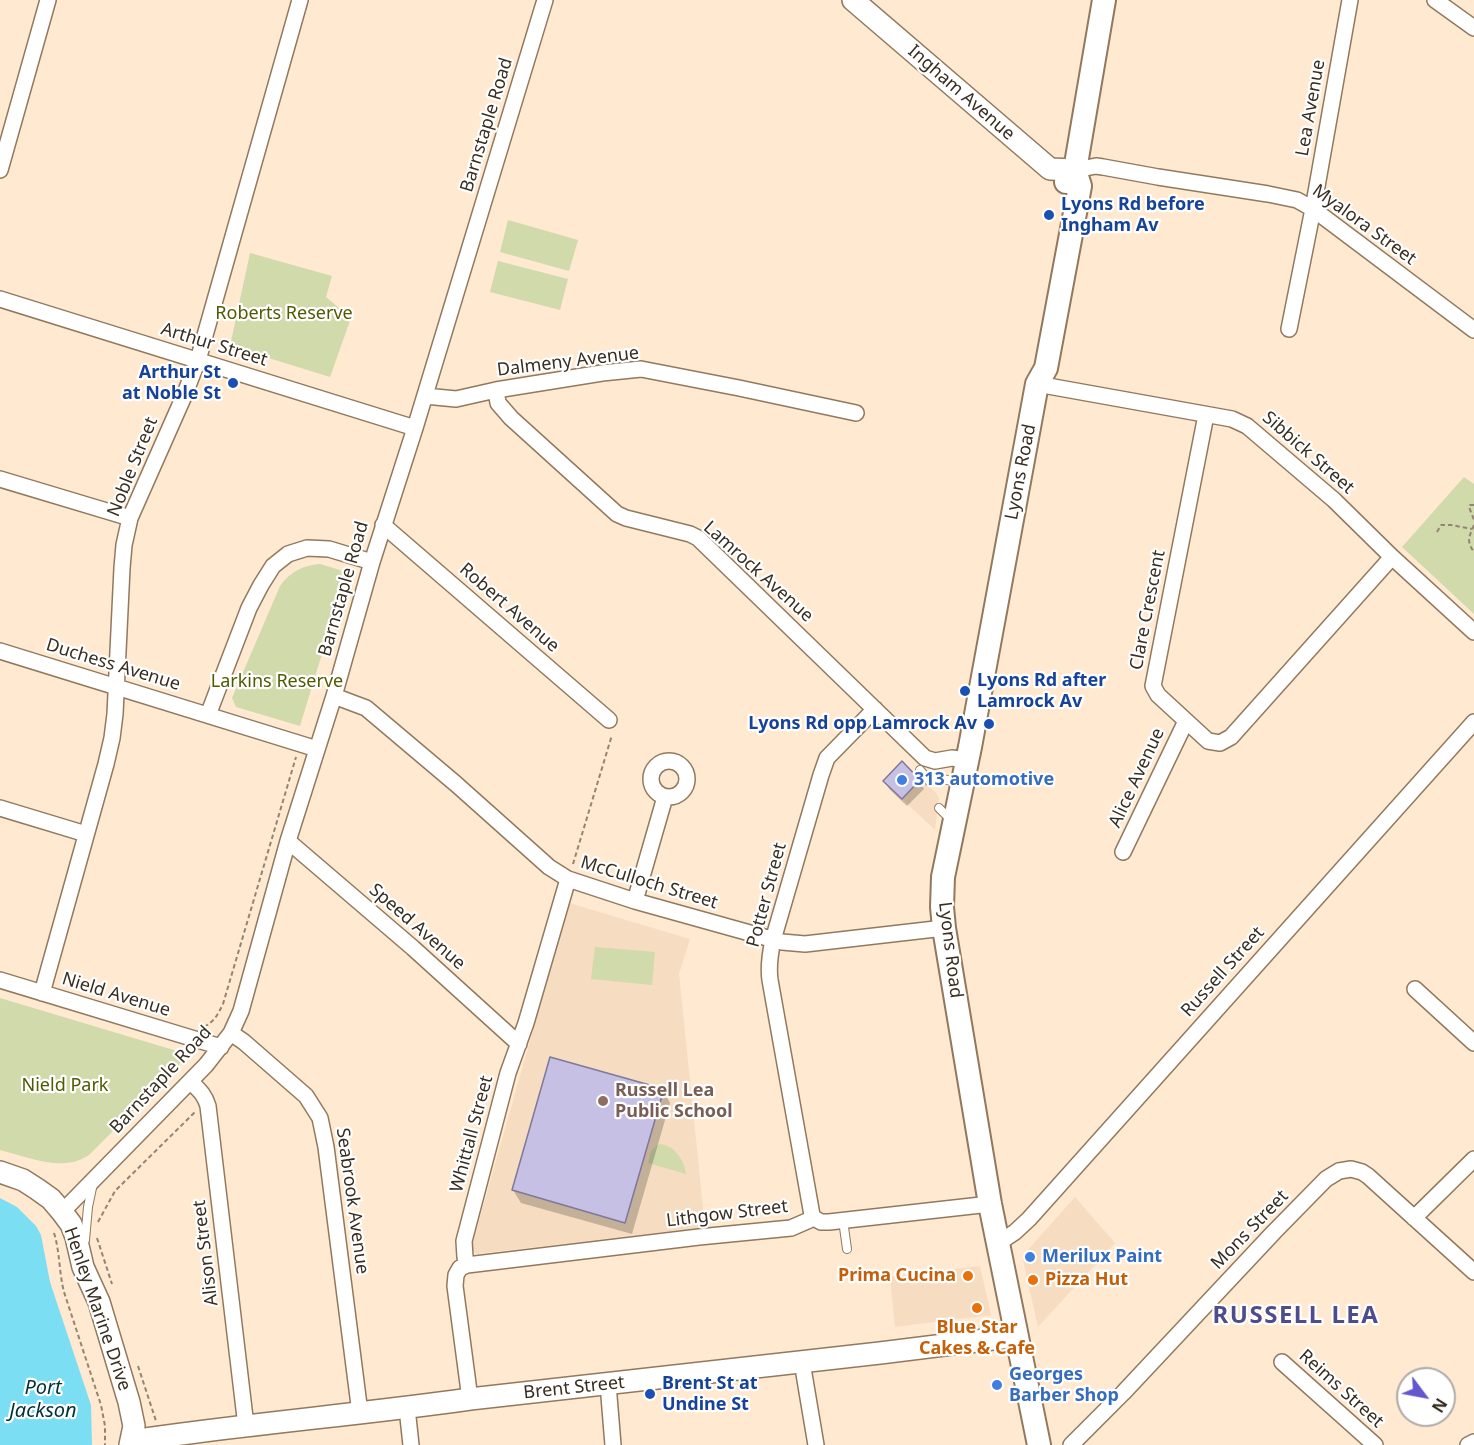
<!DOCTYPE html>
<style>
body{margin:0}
#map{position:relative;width:1474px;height:1445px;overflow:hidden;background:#ffe9d1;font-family:"Noto Sans",sans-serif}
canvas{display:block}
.north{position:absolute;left:1396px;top:1367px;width:60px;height:60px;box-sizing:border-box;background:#fff;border:2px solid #afaba6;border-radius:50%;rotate:122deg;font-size:16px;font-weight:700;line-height:24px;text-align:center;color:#372d21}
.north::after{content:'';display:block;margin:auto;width:21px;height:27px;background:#6456cf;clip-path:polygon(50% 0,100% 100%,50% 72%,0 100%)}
</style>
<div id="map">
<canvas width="1474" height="1445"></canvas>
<div class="north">N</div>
</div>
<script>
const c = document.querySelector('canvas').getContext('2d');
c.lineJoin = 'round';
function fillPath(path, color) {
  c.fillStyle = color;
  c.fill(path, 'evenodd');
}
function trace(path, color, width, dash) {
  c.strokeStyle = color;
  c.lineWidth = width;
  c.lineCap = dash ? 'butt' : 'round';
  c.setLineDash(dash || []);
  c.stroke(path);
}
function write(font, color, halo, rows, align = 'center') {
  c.font = font + ' "Noto Sans",sans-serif';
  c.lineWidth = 4.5;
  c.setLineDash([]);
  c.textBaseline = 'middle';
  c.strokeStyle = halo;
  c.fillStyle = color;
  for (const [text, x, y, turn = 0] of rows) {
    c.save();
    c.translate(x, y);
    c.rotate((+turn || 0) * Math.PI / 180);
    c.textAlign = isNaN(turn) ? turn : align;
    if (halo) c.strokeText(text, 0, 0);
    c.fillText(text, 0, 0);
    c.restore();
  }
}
fillPath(new Path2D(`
 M902 761 936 793 939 798 935 830 883 781Z
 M569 903 690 939 679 974 705 1227 476 1254 471 1249Z
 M1075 1197 1115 1243 1038 1327 1023 1260 1025 1253Z
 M980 1266 991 1315 895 1327 890 1277Z`), '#f6dcc0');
fillPath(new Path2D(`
 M508 220 578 240 569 271 500 252Z
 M250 253 332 276 326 297 351 318 330 377 230 346Z
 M498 261 568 279 560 310 490 292Z
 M1464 477 1474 484V614L1402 547Z
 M320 564 340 570 345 578 300 726 236 707 232 698 280 586C290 572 303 565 320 564Z
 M595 947 655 952 652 985 591 979Z
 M0 998 177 1051 180 1064 89 1155C63 1173 28 1157 0 1150Z
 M659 1144C675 1145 684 1160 686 1174L648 1163 651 1151Z`), '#d0daab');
fillPath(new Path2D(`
 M0 1198 17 1207 36 1226 41 1235 50 1282 91 1405 92 1445H0Z`), '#7bdef3');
fillPath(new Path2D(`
 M902 763 919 781 924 789 907 806 889 789 885 781Z
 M663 1090 670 1103 632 1234 521 1203 513 1190Z`), '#0003');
const building = new Path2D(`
 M902 761 920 780 902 799 883 781Z
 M550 1057 664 1089 625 1223 512 1190Z`);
fillPath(building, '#c6c0e4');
trace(building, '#7e7899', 1.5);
const lane = new Path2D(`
 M920 770 930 782 939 778 960 783
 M939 808 951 820
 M843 1220 847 1249
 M85 1240 88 1207 93 1183`);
const street = new Path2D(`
 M1435 0 1474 28
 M0 170 48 0
 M1075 170 1096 166 1103 167 1158 177 1268 194 1297 200 1313 209 1474 330
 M0 299 415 428
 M1289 329 1313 209 1350 0
 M1037 384 1232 419 1247 426 1334 500 1392 557 1474 632
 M496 390 498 403 511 418 617 514 626 518 690 534 698 538 925 758 935 761 952 758 967 760
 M425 396 456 399 496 390 602 373 641 369 739 388 856 413
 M1206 415 1153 686 1158 695 1208 741 1220 743 1231 737 1392 557
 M0 479 130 518
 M383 525 609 720
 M0 651 317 749
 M334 696 366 708 456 784 549 867 568 879 635 901 782 942 805 944 944 928
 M208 715 249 608 261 585 273 566 288 554 307 548 329 549 372 562
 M651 779a18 18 0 1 1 36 0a18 18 0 1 1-36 0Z
 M0 808 86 834
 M288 841 413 948 519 1044
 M1123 852 1186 721
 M635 901 665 797
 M0 980 221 1047
 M1415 989 1474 1043
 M42 993 106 764 112 738 115 714 122 568 124 545 130 518 184 396 198 360 300 0
 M231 1033 244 1042 306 1096 320 1118 326 1147 360 1413
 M191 1082C199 1090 205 1095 208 1106L246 1426
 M62 1212 206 1065 231 1033 241 1011 288 841 334 696 372 562 415 428 545 0
 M814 1218 812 1215 770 980C768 966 770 954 773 940L821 775 827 758 875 709
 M814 1218 821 1222H829L990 1204
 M1414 1218 1474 1159
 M997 1244 1015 1232 1029 1219 1474 722
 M467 1265 465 1257 464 1241 508 1073 526 1023 568 879
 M802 1362 816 1445
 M1282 1362 1375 1445
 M608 1384 613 1445
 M470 1399 455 1286 456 1275 460 1268 467 1265 699 1237 791 1228 814 1218
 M407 1408 411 1445
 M1071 1445 1123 1393 1274 1232 1326 1179 1339 1171 1351 1169 1362 1172 1368 1176 1474 1272
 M1468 1445 1474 1442`);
const secondary = new Path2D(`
 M853 0 1050 169 1075 170
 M0 1172 23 1180 37 1189 51 1199 62 1212 71 1224 76 1237 83 1267 99 1302 129 1402 134 1426 130 1445
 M131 1441C244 1424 357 1415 470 1399L880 1353 1017 1336`);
const primary = new Path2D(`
 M1066 182 1075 170 1104 0
 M1039 1445 990 1204 944 928 942 907 943 877 970 747 1037 384 1046 368 1080 186 1075 170`);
trace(lane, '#92795e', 10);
trace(street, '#92795e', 18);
trace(secondary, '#92795e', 24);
trace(primary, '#92795e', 26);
trace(new Path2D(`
 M1474 505H1470L1469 507 1474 520
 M1474 525C1469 537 1466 541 1474 552
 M1437 532 1441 525H1451L1472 529
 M573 864 612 735
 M204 1027C215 1021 218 1014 223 1004L296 757
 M98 1222 115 1191 195 1112
 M54 1233C60 1252 59 1273 64 1292L101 1405 105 1426V1445
 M97 1238 112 1284
 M138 1366 156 1421`), '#948473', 2, [4.5, 3]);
trace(lane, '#fff', 8);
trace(street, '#fff', 15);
trace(secondary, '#fff', 21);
trace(primary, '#fff', 22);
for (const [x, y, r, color] of [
 [1049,215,6,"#1a4fb4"],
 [233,383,6,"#1a4fb4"],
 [965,691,6,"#1a4fb4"],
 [989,724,6,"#1a4fb4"],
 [902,780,6,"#3f7fe0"],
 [603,1101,6,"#8d6e63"],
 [1030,1257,6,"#3f7fe0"],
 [968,1276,6,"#e8710a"],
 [1033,1280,6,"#e8710a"],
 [977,1308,6,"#e8710a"],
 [997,1385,6,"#3f7fe0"],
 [650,1394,6,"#1a4fb4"]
]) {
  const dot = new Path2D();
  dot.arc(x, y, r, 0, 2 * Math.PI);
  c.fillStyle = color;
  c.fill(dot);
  trace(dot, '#fff', 2);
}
write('18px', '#372d21', '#fff', [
 ["Ingham Avenue",961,93,41],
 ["Lea Avenue",1311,108,-80],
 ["Barnstaple Road",487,125,-73],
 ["Myalora Street",1364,225,36],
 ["Arthur Street",214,345,17],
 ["Dalmeny Avenue",568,362,-7],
 ["Sibbick Street",1308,453,41],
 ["Noble Street",133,467,-68],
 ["Lyons Road",1021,472,-79],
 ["Lamrock Avenue",758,572,42],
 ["Barnstaple Road",344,589,-74],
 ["Robert Avenue",509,608,41],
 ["Clare Crescent",1148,610,-79],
 ["Duchess Avenue",113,665,17],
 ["Alice Avenue",1137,778,-65],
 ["McCulloch Street",649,883,17],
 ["Potter Street",767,895,-75],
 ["Speed Avenue",417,927,41],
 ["Lyons Road",950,950,83],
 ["Russell Street",1223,972,-48],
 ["Nield Avenue",116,995,17],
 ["Barnstaple Road",161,1080,-47],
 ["Whittall Street",472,1134,-75],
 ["Seabrook Avenue",352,1201,82],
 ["Lithgow Street",727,1214,-7],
 ["Mons Street",1250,1230,-46],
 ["Alison Street",206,1253,-97],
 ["Henley Marine Drive",97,1309,71],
 ["Brent Street",574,1388,-6],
 ["Reims Street",1341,1389,42]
]);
write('bold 18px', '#164399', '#fff', [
 ["Lyons Rd before",1061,205],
 ["Ingham Av",1061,226],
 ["Arthur St",221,373,"right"],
 ["at Noble St",221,394,"right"],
 ["Lyons Rd after",977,681],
 ["Lamrock Av",977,702],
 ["Lyons Rd opp Lamrock Av",977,724,"right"],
 ["Brent St at",662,1384],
 ["Undine St",662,1405]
], 'left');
write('18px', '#505a00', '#fff', [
 ["Roberts Reserve",284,314],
 ["Larkins Reserve",277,682],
 ["Nield Park",65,1086]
]);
write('bold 18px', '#366cbe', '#fff', [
 ["313 automotive",914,780],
 ["Merilux Paint",1042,1257],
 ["Georges",1009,1375],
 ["Barber Shop",1009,1396]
], 'left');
write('bold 18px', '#785e54', '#fff', [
 ["Russell Lea",615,1091],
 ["Public School",615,1112]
], 'left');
write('bold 18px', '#c56008', '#fff', [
 ["Prima Cucina",956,1276],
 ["Pizza Hut",1045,1280,"left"],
 ["Blue Star",977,1328,"center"],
 ["Cakes & Cafe",977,1349,"center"]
], 'right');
write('italic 20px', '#003038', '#fff', [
 ["Port",43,1388],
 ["Jackson",43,1411]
]);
c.letterSpacing = '1.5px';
write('bold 24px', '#4e4c8a', '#fff', [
 ["RUSSELL LEA",1296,1316]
]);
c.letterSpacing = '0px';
</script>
